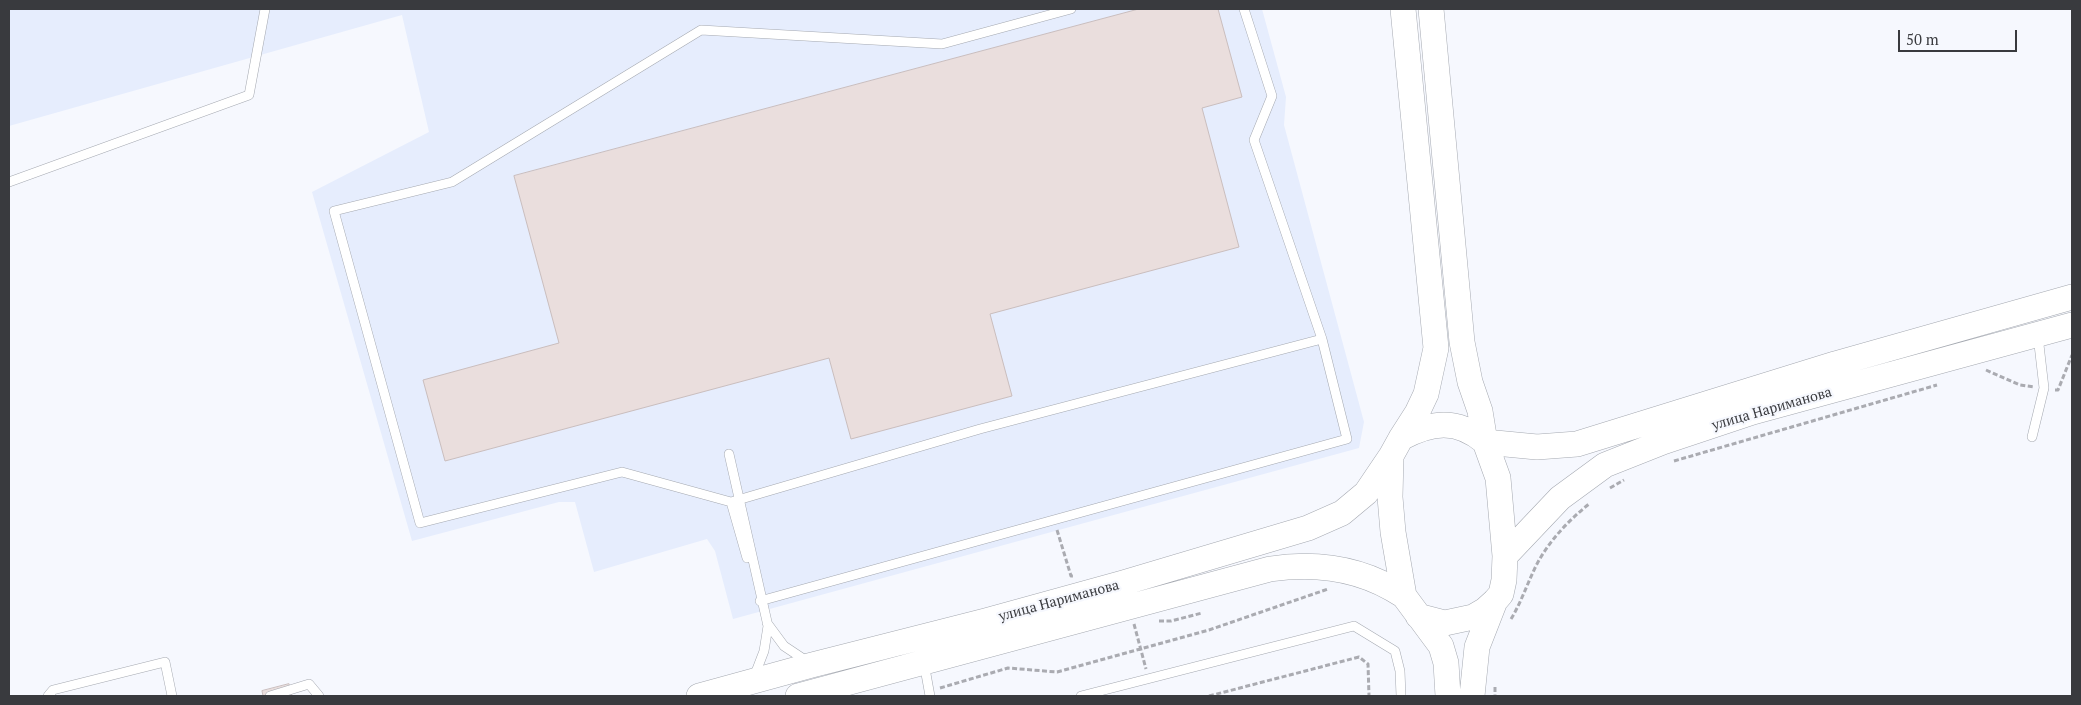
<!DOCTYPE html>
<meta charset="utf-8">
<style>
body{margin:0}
#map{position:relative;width:2081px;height:705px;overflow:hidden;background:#f6f8fe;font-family:"PT Serif",serif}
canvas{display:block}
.frame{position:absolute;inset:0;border:10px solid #393a3e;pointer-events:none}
.scale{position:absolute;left:1898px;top:30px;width:119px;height:22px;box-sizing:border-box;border:2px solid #393a3e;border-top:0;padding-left:6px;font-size:15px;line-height:18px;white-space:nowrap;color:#393a3e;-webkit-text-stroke:4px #f6f8fe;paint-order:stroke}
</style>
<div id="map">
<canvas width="2081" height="705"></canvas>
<div class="frame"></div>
<div class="scale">50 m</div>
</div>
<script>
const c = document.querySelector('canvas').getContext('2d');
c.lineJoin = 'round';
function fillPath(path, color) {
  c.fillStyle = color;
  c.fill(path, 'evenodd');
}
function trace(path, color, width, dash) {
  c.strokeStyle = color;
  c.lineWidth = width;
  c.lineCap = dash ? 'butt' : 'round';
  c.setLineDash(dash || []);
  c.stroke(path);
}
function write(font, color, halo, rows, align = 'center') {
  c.font = font + ' "PT Serif",serif';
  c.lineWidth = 4.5;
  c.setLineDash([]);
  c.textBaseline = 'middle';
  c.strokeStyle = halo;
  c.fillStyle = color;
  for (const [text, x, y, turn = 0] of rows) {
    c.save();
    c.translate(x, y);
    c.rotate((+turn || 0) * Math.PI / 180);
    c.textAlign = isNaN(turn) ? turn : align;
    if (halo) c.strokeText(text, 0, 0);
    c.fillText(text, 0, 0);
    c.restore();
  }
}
fillPath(new Path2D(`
 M9 9H1262L1286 97 1284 125 1364 422 1359 448 733 619 715 551 707 539 594 572 575 502H559L412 541 312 192 429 132 402 15 9 126Z`), '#e6edfd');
const building = new Path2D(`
 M1139 9H1218L1242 97 1202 108 1239 247 990 314 1012 396 851 439 829 358 445 461 423 380 559 343 514 176Z
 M289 684 292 696H263L262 691Z`);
fillPath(building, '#eadedd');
trace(building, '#cabebe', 1);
const lane = new Path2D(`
 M1071 9 942 44 701 30 452 182 334 211 420 523 622 472 731 502 980 429 1322 339
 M9 182 249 95 265 9
 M2032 437 2044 388 2038 336
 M729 454 768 626 764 651 754 677
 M731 502 747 558
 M760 601 1347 439 1322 339 1254 140 1272 96 1244 9
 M767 623 784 646 808 662
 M924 663 930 696
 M48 696 53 690 165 662 172 696
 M270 696 309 684 319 696
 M1081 696 1354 626 1395 651 1400 671 1401 696`);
const secondary = new Path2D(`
 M1403 9 1436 348 1426 394 1417 413 1401 438 1391 456 1390 497 1393 532 1404 596 1441 646 1446 663 1448 696
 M1401 438C1431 422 1457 418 1485 442
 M1485 442 1537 447 1577 444 1835 364 2072 297
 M1505 556 1560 498 1605 465 1663 442 1753 412 2072 325
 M1418 616 1445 623 1473 617 1485 610 1495 601 1501 594 1504 580 1505 556 1498 478 1485 442 1480 411 1470 382 1462 342 1431 9
 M699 696 812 665 985 621 1123 583 1308 528 1342 513 1366 493 1391 456
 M798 696 1270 569C1317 562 1364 569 1404 596
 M1472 696 1477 647 1495 601`);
trace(lane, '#a5a9b1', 10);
trace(secondary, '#a5a9b1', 26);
trace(new Path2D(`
 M1986 370 2020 385 2034 387
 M2055 390H2058L2072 355
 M1674 461 1937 385
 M1610 488 1624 480
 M1057 530 1071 576H1074
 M1511 619C1522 601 1528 581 1538 562 1551 539 1569 520 1589 504
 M1159 621H1171L1202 613
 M1134 624 1146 669
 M1495 687V696
 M940 688 1008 668 1057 672 1209 630 1328 589
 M1209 696 1359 657 1368 664 1369 696`), '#aaabb1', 3, [5, 2.5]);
trace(lane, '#fff', 9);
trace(secondary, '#fff', 25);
write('14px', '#393a3e', '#f6f8fe', [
 ["улица Нариманова",1772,409,-16],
 ["улица Нариманова",1059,601,-15]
]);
</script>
